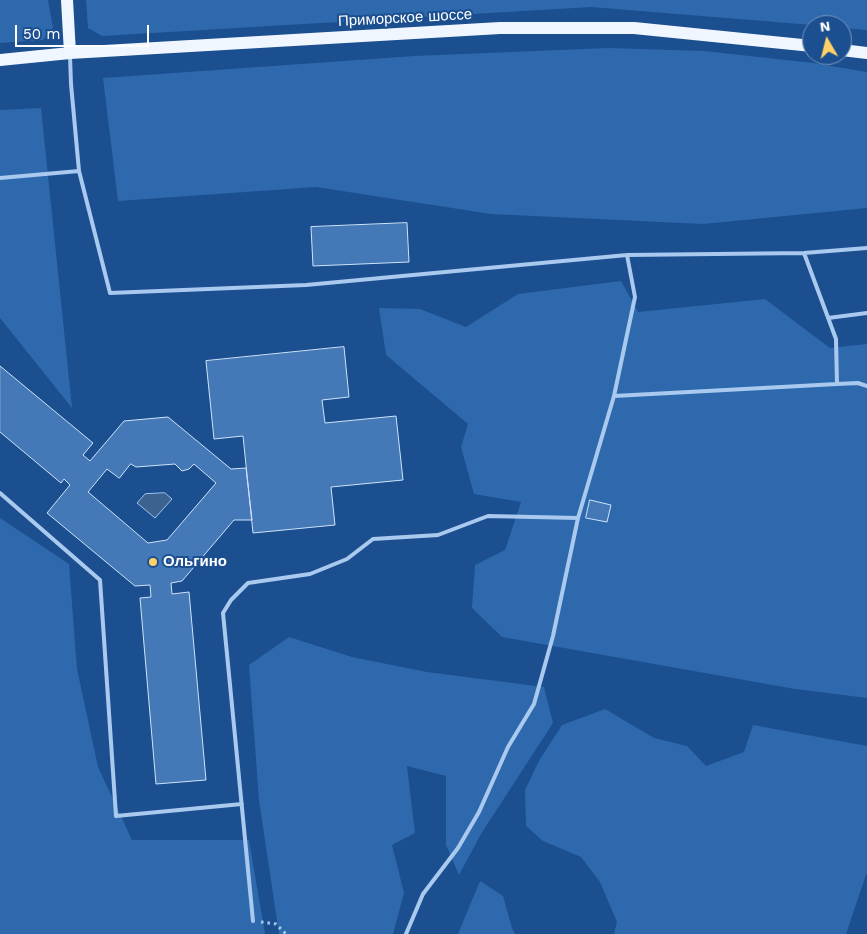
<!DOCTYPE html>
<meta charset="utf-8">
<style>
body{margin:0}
#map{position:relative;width:867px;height:934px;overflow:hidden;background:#1b4f8f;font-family:"Work Sans",sans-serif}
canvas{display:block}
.north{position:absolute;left:802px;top:15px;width:50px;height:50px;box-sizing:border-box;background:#1b4f8f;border:1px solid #7695bc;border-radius:50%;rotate:352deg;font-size:14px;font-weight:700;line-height:20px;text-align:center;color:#fff}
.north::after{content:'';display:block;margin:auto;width:18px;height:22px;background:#ffd166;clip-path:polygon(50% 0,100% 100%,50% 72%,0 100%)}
.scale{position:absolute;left:15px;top:25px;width:134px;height:22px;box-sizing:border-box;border:2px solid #fff;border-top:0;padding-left:6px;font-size:15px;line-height:18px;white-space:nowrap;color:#fff;-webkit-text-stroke:4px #1b4f8f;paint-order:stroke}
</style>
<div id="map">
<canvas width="867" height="934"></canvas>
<div class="north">N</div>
<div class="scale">50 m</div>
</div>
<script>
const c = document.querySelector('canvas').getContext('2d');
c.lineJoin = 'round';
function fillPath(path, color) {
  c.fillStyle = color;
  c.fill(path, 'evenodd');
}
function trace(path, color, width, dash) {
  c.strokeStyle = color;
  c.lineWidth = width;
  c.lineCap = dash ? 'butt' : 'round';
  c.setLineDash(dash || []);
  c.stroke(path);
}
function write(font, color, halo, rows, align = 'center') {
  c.font = font + ' "Work Sans",sans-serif';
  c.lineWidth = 4;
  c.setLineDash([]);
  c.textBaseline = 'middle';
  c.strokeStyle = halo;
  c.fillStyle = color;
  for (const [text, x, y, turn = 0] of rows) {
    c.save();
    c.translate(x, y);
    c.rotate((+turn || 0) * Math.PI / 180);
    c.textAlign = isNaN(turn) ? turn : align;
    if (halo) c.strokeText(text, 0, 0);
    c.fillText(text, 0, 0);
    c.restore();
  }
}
fillPath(new Path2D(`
 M0 0H48L53 28 43 40 0 43Z
 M86 0H867V30L842 28V25H812L591 7 102 36 88 28Z
 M608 48 704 51 813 63 867 72V208L703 224 491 214 316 187 118 201 103 78 414 56Z
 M41 108 72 408 0 318V110Z
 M621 281 638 312 765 299 830 348 867 344V698L795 689 502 637 472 608 475 565 505 550 521 502 474 494 461 447 468 424 386 355 379 308 420 309 466 327 518 294Z
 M0 518 69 564 77 669 98 767 132 840H249L265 934H0Z
 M289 637 352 657 427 672 544 687 553 723 481 834 459 875 446 845V776L407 766 415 833 392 845 404 893 393 934H279L259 800 249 665Z
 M605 709 654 738 687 746 706 766 744 752 753 725 867 746V872L846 934H614L617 922 600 882 581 857 543 841 526 826 525 790 540 759 562 725Z
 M480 881 503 896 512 928 515 934H458Z`), '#2e69ad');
const water = new Path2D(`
 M165 493 172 499 155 518 137 503 145 494Z`);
fillPath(water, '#3c6290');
trace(water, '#9cc4f0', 1);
const building = new Path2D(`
 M407 223 409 262 313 266 311 227Z
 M344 347 349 397 322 400 325 423 396 416 403 480 331 487 335 525 253 533 243 436 214 439 206 361Z
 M0 366 93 443 83 455 90 461 124 421 168 417 231 469 246 468 252 520H234L182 581 171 583 172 594 189 592 206 780 156 784 140 598 151 597 150 585 135 586 47 513 70 485 64 479 61 483 0 432ZM131 464 136 467 175 464 182 471 189 469 194 464 216 483 167 540 148 543 88 492 107 469 119 478Z
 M590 500 611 505 607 522 586 518Z`);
fillPath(building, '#4478b7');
trace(building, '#cfe3fa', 1);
trace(new Path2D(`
 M261 922 276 924 286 934`), '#a9c9ee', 3, [2.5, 4]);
trace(new Path2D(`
 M70 56 71 84 79 171 110 293 306 285 627 255 804 253 867 248
 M0 178 79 171
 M804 253 836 339 837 384
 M627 255 635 297 614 396 837 384 858 383 867 386
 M828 318 867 313
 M0 493 100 580 116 816 242 804
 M253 921 223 613 231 600 248 583 310 574 347 559 373 539 438 535 488 516 578 518
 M406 934 423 894 458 848 479 812 508 747 534 704 553 636 578 518 614 396`), '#a9c9ee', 4);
trace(new Path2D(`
 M67 0 70 53
 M842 50 867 53
 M0 60 70 53 500 28H634L812 46`), '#f0f6ff', 12);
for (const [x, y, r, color] of [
 [153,562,5,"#ffd166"]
]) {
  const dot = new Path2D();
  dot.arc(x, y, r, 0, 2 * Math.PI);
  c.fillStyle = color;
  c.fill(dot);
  trace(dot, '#1b4f8f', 2);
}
write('15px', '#fff', '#1b4f8f', [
 ["Приморское шоссе",405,18,-3]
]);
write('bold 15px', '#fff', '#1b4f8f', [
 ["Ольгино",163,562]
], 'left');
</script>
